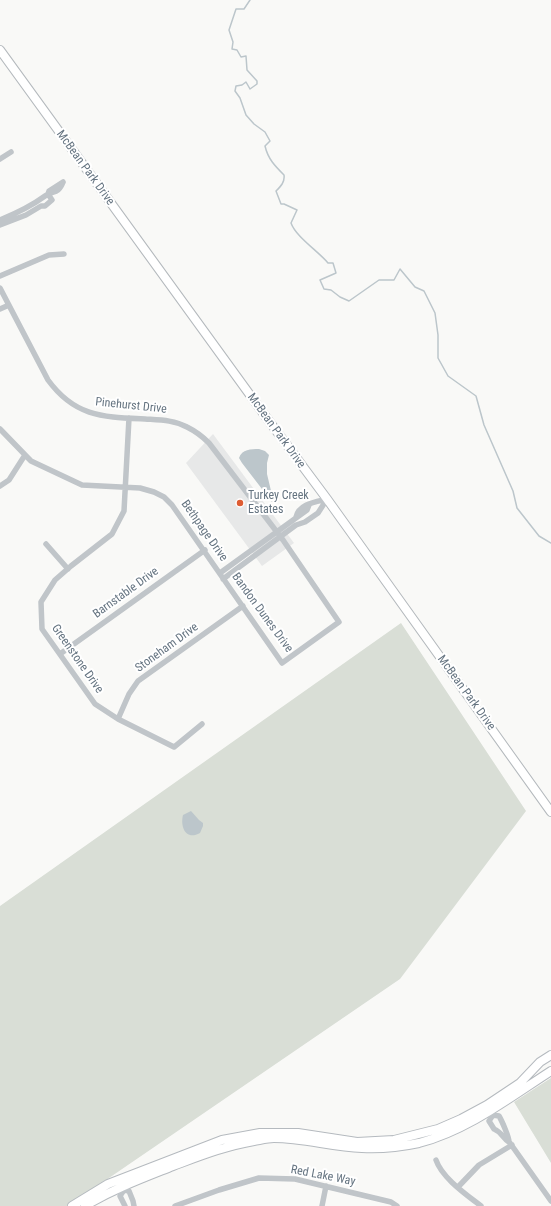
<!DOCTYPE html>
<style>
body{margin:0}
canvas{display:block;background:#f9f9f7}
</style>
<canvas width="551" height="1206"></canvas>
<script>
const c = document.querySelector('canvas').getContext('2d');
c.lineJoin = 'round';
function fillPath(path, color) {
  c.fillStyle = color;
  c.fill(path, 'evenodd');
}
function trace(path, color, width, dash) {
  c.strokeStyle = color;
  c.lineWidth = width;
  c.lineCap = dash ? 'butt' : 'round';
  c.setLineDash(dash || []);
  c.stroke(path);
}
function write(font, color, halo, rows, align = 'center') {
  c.font = font + ' "Roboto Condensed",sans-serif';
  c.lineWidth = 4;
  c.setLineDash([]);
  c.textBaseline = 'middle';
  c.strokeStyle = halo;
  c.fillStyle = color;
  for (const [text, x, y, turn = 0] of rows) {
    c.save();
    c.translate(x, y);
    c.rotate((+turn || 0) * Math.PI / 180);
    c.textAlign = isNaN(turn) ? turn : align;
    if (halo) c.strokeText(text, 0, 0);
    c.fillText(text, 0, 0);
    c.restore();
  }
}
fillPath(new Path2D(`
 M213 434 294 543 262 566 186 463Z`), '#e7e8e8');
fillPath(new Path2D(`
 M401 623 526 811 400 979 68 1206H0V906Z
 M551 1078V1163L514 1102Z`), '#d9ded6');
fillPath(new Path2D(`
 M259 449 265 451 269 455 267 463V474L272 495 275 498 272 502 242 463 239 458C242 449 251 449 259 449Z
 M191 811 199 820 203 823V826L200 833C186 841 180 827 183 815Z`), '#bcc6cb');
trace(new Path2D(`
 M250 0 244 9H236L229 30 233 42 232 49 237 50 241 57 246 56 247 70 257 81V84L250 89 246 82 242 85 236 86 235 91 240 98 246 115 254 124 265 132 270 141 265 146C268 159 275 166 284 175 285 182 281 186 276 191L281 204H284L297 210 291 223C296 237 318 251 328 263H333L336 273 320 280 324 289 331 290 340 297 349 301 379 280H394L400 269 415 287 424 291 435 313 438 335V358L448 376 476 396 484 425 513 491 517 508 539 536 551 543`), '#bcc6cb', 1.5);
const secondary = new Path2D(`
 M72 1206 108 1184 222 1140 260 1133H298L357 1142 394 1140 438 1129 461 1119 487 1105 520 1083 540 1062 551 1055
 M85 1206C113 1189 143 1178 173 1166 200 1156 225 1146 254 1141 260 1140 268 1138 274 1138 304 1138 332 1147 362 1148 380 1149 400 1147 419 1143 468 1130 509 1098 551 1071`);
const primary = new Path2D(`
 M0 50 266 417 327 499 551 812`);
trace(secondary, '#b5babf', 10);
trace(primary, '#b4b9bd', 10);
trace(new Path2D(`
 M0 159 11 152
 M48 194 49 191 63 182
 M0 220C17 213 30 207 45 196 53 190 58 195 63 182
 M0 225 26 215 41 206H45L52 200 48 194
 M0 276 49 255 64 254
 M0 288 48 380C75 417 103 417 145 419 160 420 174 420 187 427 195 431 203 437 209 443L283 540 339 622 282 663 172 505 164 497 154 492 140 488 82 485 31 461 0 429
 M0 309 9 305
 M129 418 124 511 112 534 71 566 55 580 41 602 42 629 95 704 118 719 174 747 202 724
 M0 486 9 480 25 455
 M296 517C299 504 315 502 327 499
 M46 544 68 569
 M220 573 307 510 309 505
 M223 579 296 525 305 522 318 513 327 499
 M60 654 205 550
 M118 719 129 694 138 681 243 606
 M491 1112 493 1115 499 1116C502 1121 509 1137 509 1142
 M493 1115 489 1121 494 1129C502 1132 502 1138 510 1143L551 1201
 M436 1160C442 1178 467 1195 481 1206
 M122 1186 124 1190 129 1191 133 1201 134 1206
 M458 1187 479 1165 512 1145
 M124 1190 120 1196 125 1206
 M175 1206 219 1190 259 1178 295 1179 391 1202 397 1206
 M322 1206 326 1186`), '#c0c5c9', 5.5);
trace(secondary, '#fff', 8);
trace(primary, '#fff', 8);
for (const [x, y, r, color] of [
 [240,503,4,"#de5c32"]
]) {
  const dot = new Path2D();
  dot.arc(x, y, r, 0, 2 * Math.PI);
  c.fillStyle = color;
  c.fill(dot);
  trace(dot, '#fff', 1.5);
}
write('12px', '#657481', '#fff', [
 ["McBean Park Drive",85,168,54],
 ["Pinehurst Drive",131,406,6],
 ["McBean Park Drive",276,431,54],
 ["Bethpage Drive",204,531,55],
 ["Barnstable Drive",126,593,-36],
 ["Bandon Dunes Drive",262,613,54],
 ["Stoneham Drive",167,648,-36],
 ["Greenstone Drive",77,659,55],
 ["McBean Park Drive",466,693,54],
 ["Red Lake Way",323,1176,11]
]);
write('12px', '#657481', '#fff', [
 ["Turkey Creek",248,496],
 ["Estates",248,510]
], 'left');
</script>
